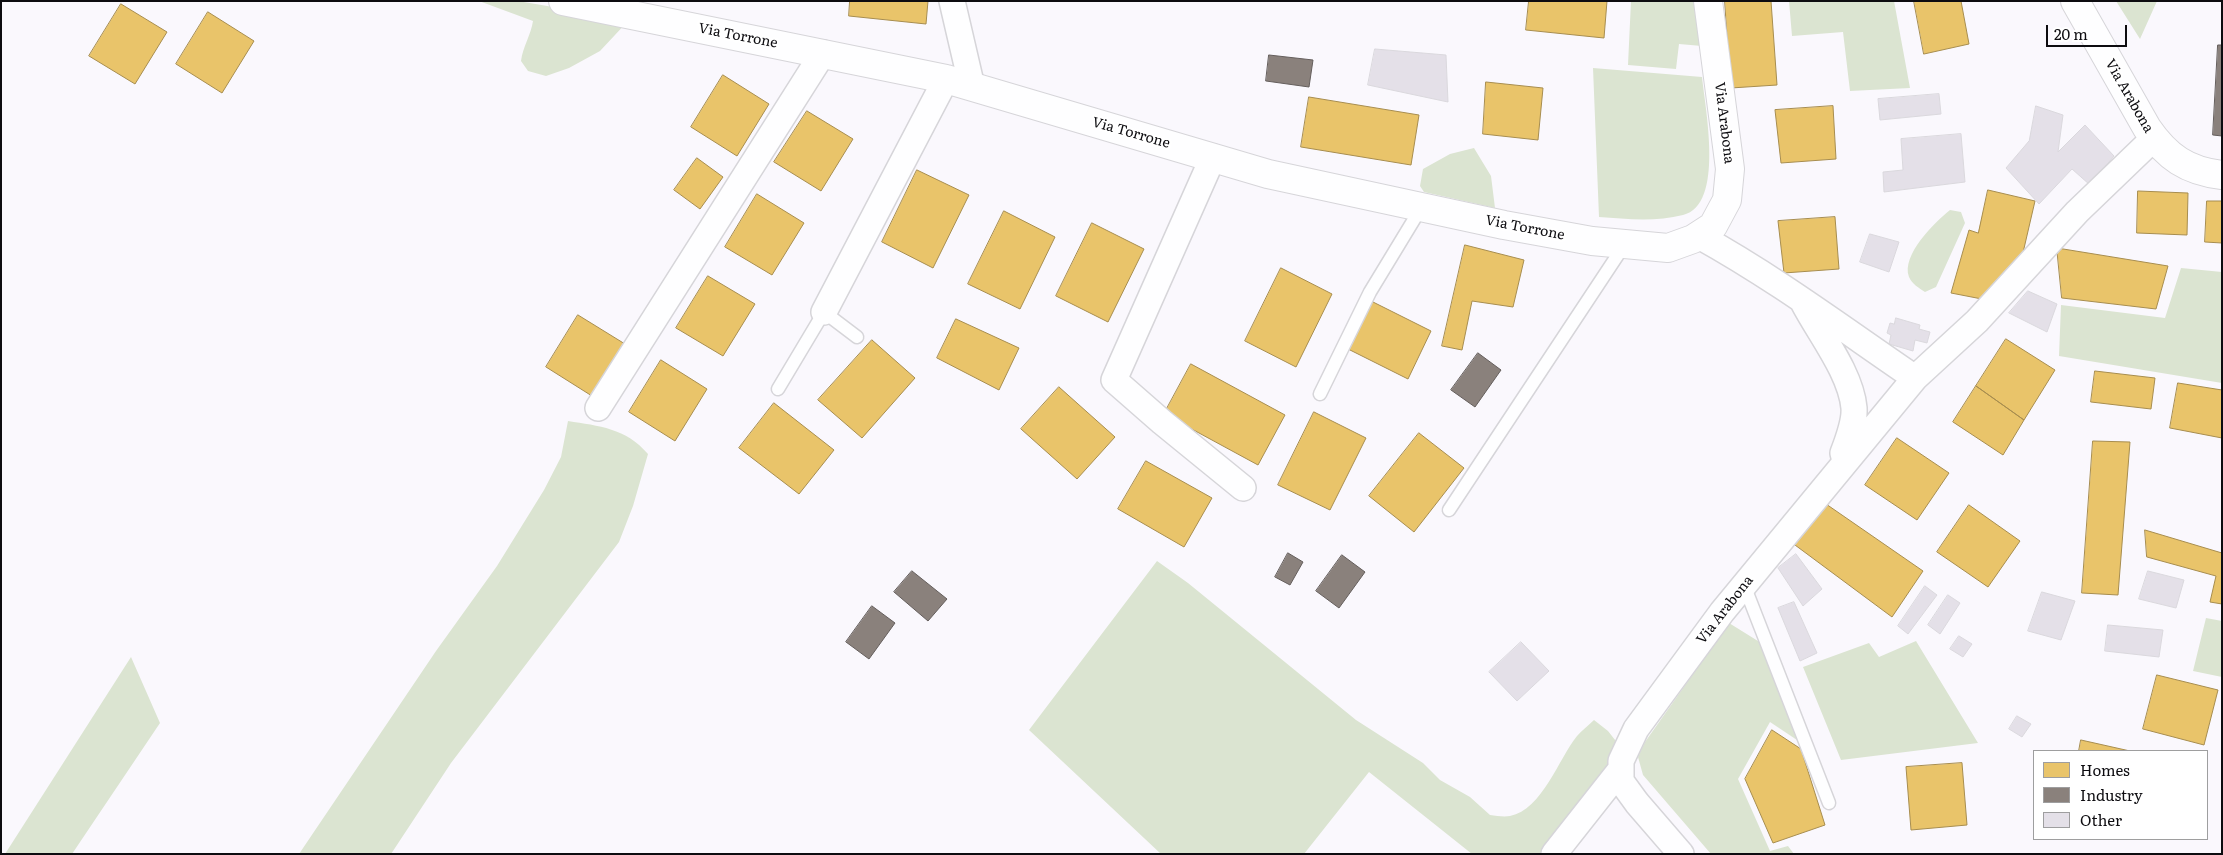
<!DOCTYPE html>
<style>
body{margin:0}
#map{position:relative;width:2223px;height:855px;overflow:hidden;background:#faf8fd;font-family:Literata,serif}
canvas{display:block}
.frame{position:absolute;inset:0;border:2px solid #0d0c10;pointer-events:none}
.legend{position:absolute;left:2033px;top:750px;width:175px;height:90px;box-sizing:border-box;background:#fff;border:1px solid #9e9e9f;margin:0;padding:6px 9px;list-style:none;font-size:15px;color:#0d0c10}
.legend li{display:flex;align-items:center;gap:10px;height:25px}
.legend b{width:25px;border:1px solid #9e9e9f}
.scale{position:absolute;left:2046px;top:25px;width:81px;height:22px;box-sizing:border-box;border:2px solid #0d0c10;border-top:0;padding-left:6px;font-size:15px;line-height:18px;white-space:nowrap;color:#0d0c10;-webkit-text-stroke:4px #fff;paint-order:stroke}
</style>
<div id="map">
<canvas width="2223" height="855"></canvas>
<div class="frame"></div>
<ul class="legend">
<li><b style="height:14px;background:#e9c46a"></b>Homes</li>
<li><b style="height:14px;background:#8a817c"></b>Industry</li>
<li><b style="height:14px;background:#e4e0e8"></b>Other</li>
</ul>
<div class="scale">20 m</div>
</div>
<script>
const c = document.querySelector('canvas').getContext('2d');
c.lineJoin = 'round';
function fillPath(path, color) {
  c.fillStyle = color;
  c.fill(path, 'evenodd');
}
function trace(path, color, width, dash) {
  c.strokeStyle = color;
  c.lineWidth = width;
  c.lineCap = dash ? 'butt' : 'round';
  c.setLineDash(dash || []);
  c.stroke(path);
}
function write(font, color, halo, rows, align = 'center') {
  c.font = font + ' Literata,serif';
  c.lineWidth = 5;
  c.setLineDash([]);
  c.textBaseline = 'middle';
  c.strokeStyle = halo;
  c.fillStyle = color;
  for (const [text, x, y, turn = 0] of rows) {
    c.save();
    c.translate(x, y);
    c.rotate((+turn || 0) * Math.PI / 180);
    c.textAlign = isNaN(turn) ? turn : align;
    if (halo) c.strokeText(text, 0, 0);
    c.fillText(text, 0, 0);
    c.restore();
  }
}
fillPath(new Path2D(`
 M479 1H518L629 20 600 51 569 68 546 76 528 71 521 61C523 46 531 35 533 21Z
 M1631 1H1694L1702 46 1679 44 1676 69 1628 65Z
 M1789 1H1894L1910 88 1850 91 1843 32 1792 36Z
 M2116 1H2157L2140 39Z
 M1593 68 1702 77C1705 108 1725 205 1683 215 1656 222 1626 219 1599 217Z
 M1474 148 1491 176 1495 208 1424 192 1420 186 1423 169 1450 154Z
 M1950 210 1961 212 1965 223 1936 287 1925 292C1919 288 1912 284 1909 277 1901 255 1935 222 1950 210Z
 M2181 268 2222 272V383L2059 356 2061 305 2165 318Z
 M568 421C599 426 626 428 648 454L633 506 619 542 451 763 391 854H299L436 651 497 566 544 490 561 457Z
 M1157 561 1188 583 1356 720 1423 763 1440 780 1470 797 1490 815C1497 816 1504 817 1510 816 1542 810 1559 758 1577 736 1582 730 1589 725 1594 720L1608 731 1619 745 1616 769 1555 854H1472L1369 772 1304 854H1161L1029 730Z
 M2206 618 2222 621V677L2193 671Z
 M1729 623 1766 646 1800 742 1770 722 1738 779 1770 851 1788 846 1794 854H1711L1643 775 1638 757 1645 742Z
 M1916 641 1978 743 1841 760 1803 667 1869 643 1879 657Z
 M131 657 160 723 72 854H5Z`), '#dbe4d1');
const homes = new Path2D(`
 M850 1H928L926 24 849 16Z
 M1529 1H1607L1604 38 1526 30Z
 M1725 1H1771L1777 85 1731 88Z
 M1914 1H1961L1969 44 1924 54Z
 M121 4 167 32 135 84 89 56Z
 M208 12 254 41 222 93 176 64Z
 M723 75 769 104 737 156 691 127Z
 M1486 82 1543 88 1538 140 1483 134Z
 M1309 97 1419 115 1411 165 1301 147Z
 M1833 106 1836 159 1781 163 1775 110Z
 M807 111 853 139 821 191 774 162Z
 M697 158 723 177 700 209 674 190Z
 M917 170 969 195 933 268 882 242Z
 M1988 190 2035 201 2022 257 1987 300 1951 293 1969 230 1978 233Z
 M2138 191 2188 193 2187 235 2137 233Z
 M757 194 804 223 772 275 725 247Z
 M2207 201H2222V243L2205 242Z
 M1004 211 1055 237 1020 309 968 284Z
 M1835 217 1839 269 1784 273 1778 221Z
 M1092 223 1144 249 1108 322 1056 296Z
 M1465 245 1524 260 1513 307 1472 301 1462 350 1442 346Z
 M2057 248 2168 266 2156 309 2062 298Z
 M1281 268 1332 294 1296 367 1245 341Z
 M708 276 755 304 723 356 676 328Z
 M1369 300 1431 331 1408 379 1346 348Z
 M578 315 625 344 592 396 546 367Z
 M956 319 1019 348 999 390 937 358Z
 M2006 339 2055 370 2024 420 1976 386Z
 M872 340 915 378 862 438 818 400Z
 M661 360 707 389 675 441 629 412Z
 M1191 364 1285 415 1258 465 1164 414Z
 M2095 371 2155 378 2151 409 2091 402Z
 M2178 383 2222 390V438L2170 428Z
 M1976 386 2024 420 2003 455 1953 422Z
 M1059 387 1115 437 1077 479 1021 429Z
 M774 403 834 450 799 494 739 448Z
 M1314 412 1366 438 1330 510 1278 485Z
 M1419 433 1464 468 1414 532 1369 496Z
 M1897 438 1949 473 1917 520 1865 485Z
 M2093 441 2130 442 2118 595 2082 593Z
 M1146 461 1212 498 1184 547 1118 509Z
 M1826 504 1923 571 1892 617 1795 545Z
 M1969 505 2020 541 1988 587 1937 552Z
 M2145 530 2222 553V604L2210 602 2216 576 2147 557Z
 M2157 675 2218 690 2204 745 2143 729Z
 M1772 730 1801 749 1825 825 1773 843 1745 779Z
 M2081 740 2130 751H2079Z
 M1962 763 1967 825 1911 830 1906 767Z`);
fillPath(homes, '#e9c46a');
trace(homes, '#a78d4f', 1);
const industry = new Path2D(`
 M2218 45H2222V136L2213 135Z
 M1269 55 1313 60 1309 87 1266 81Z
 M1478 353 1501 370 1475 407 1451 390Z
 M1288 553 1303 562 1290 585 1275 577Z
 M1342 555 1365 572 1339 608 1316 591Z
 M912 571 947 599 928 621 894 592Z
 M872 606 895 623 869 659 846 642Z`);
fillPath(industry, '#8a817c');
trace(industry, '#645e5c', 1);
const building = new Path2D(`
 M1375 49 1446 55 1448 102 1368 85Z
 M1939 94 1941 114 1880 120 1878 99Z
 M2036 106 2063 115 2058 152 2085 125 2114 156 2090 185 2072 169 2039 204 2006 168 2029 141Z
 M1961 134 1965 182 1884 192 1883 172 1903 170 1901 139Z
 M1870 234 1899 242 1889 272 1860 262Z
 M2028 291 2057 304 2047 332 2009 313Z
 M1896 318 1920 325 1919 329 1930 332 1927 343 1915 340 1913 351 1889 344 1891 335 1887 333 1890 323 1894 324Z
 M1796 554 1822 589 1803 606 1778 568Z
 M2148 571 2184 580 2176 608 2139 599Z
 M1925 586 1937 595 1908 634 1898 626Z
 M2042 592 2075 601 2061 640 2028 631Z
 M1948 595 1960 603 1940 634 1928 625Z
 M1794 602 1817 653 1800 661 1778 608Z
 M2108 625 2163 630 2159 657 2105 651Z
 M1959 636 1972 644 1963 657 1950 649Z
 M1521 642 1549 671 1517 701 1489 672Z
 M2017 716 2031 724 2022 737 2009 729Z`);
fillPath(building, '#e4e0e8');
trace(building, '#dad8dd', 1);
const service = new Path2D(`
 M778 389 824 312 857 337
 M1320 394 1370 292 1421 208
 M1449 510 1625 244
 M1744 585 1829 803`);
const minor = new Path2D(`
 M952 1 972 87
 M1213 157 1114 380 1162 422 1243 488
 M1699 236C1775 278 1843 329 1915 378
 M1803 302C1819 333 1851 373 1854 408 1855 422 1848 440 1843 453L1844 457
 M824 312 946 79
 M598 408 823 53
 M1554 854 1621 769
 M1681 854 1637 803 1621 781V761L1636 729 1722 612 1915 378 1977 321 2077 212 2154 138`);
const secondary = new Path2D(`
 M563 1 946 79 1268 174 1504 225 1592 241 1668 248 1693 239 1713 226 1727 200 1730 169 1708 1
 M2075 1 2147 128C2167 157 2187 171 2222 175`);
trace(service, '#d6d5d9', 15);
trace(minor, '#d6d5d9', 28);
trace(secondary, '#d6d5d9', 30);
trace(service, '#fefeff', 12);
trace(minor, '#fefeff', 25);
trace(secondary, '#fefeff', 28);
write('14px', '#0d0c10', '#fff', [
 ["Via Torrone",738,36,11],
 ["Via Arabona",2129,96,60],
 ["Via Arabona",1724,123,83],
 ["Via Torrone",1131,133,16],
 ["Via Torrone",1525,228,11],
 ["Via Arabona",1725,610,-52]
]);
</script>
